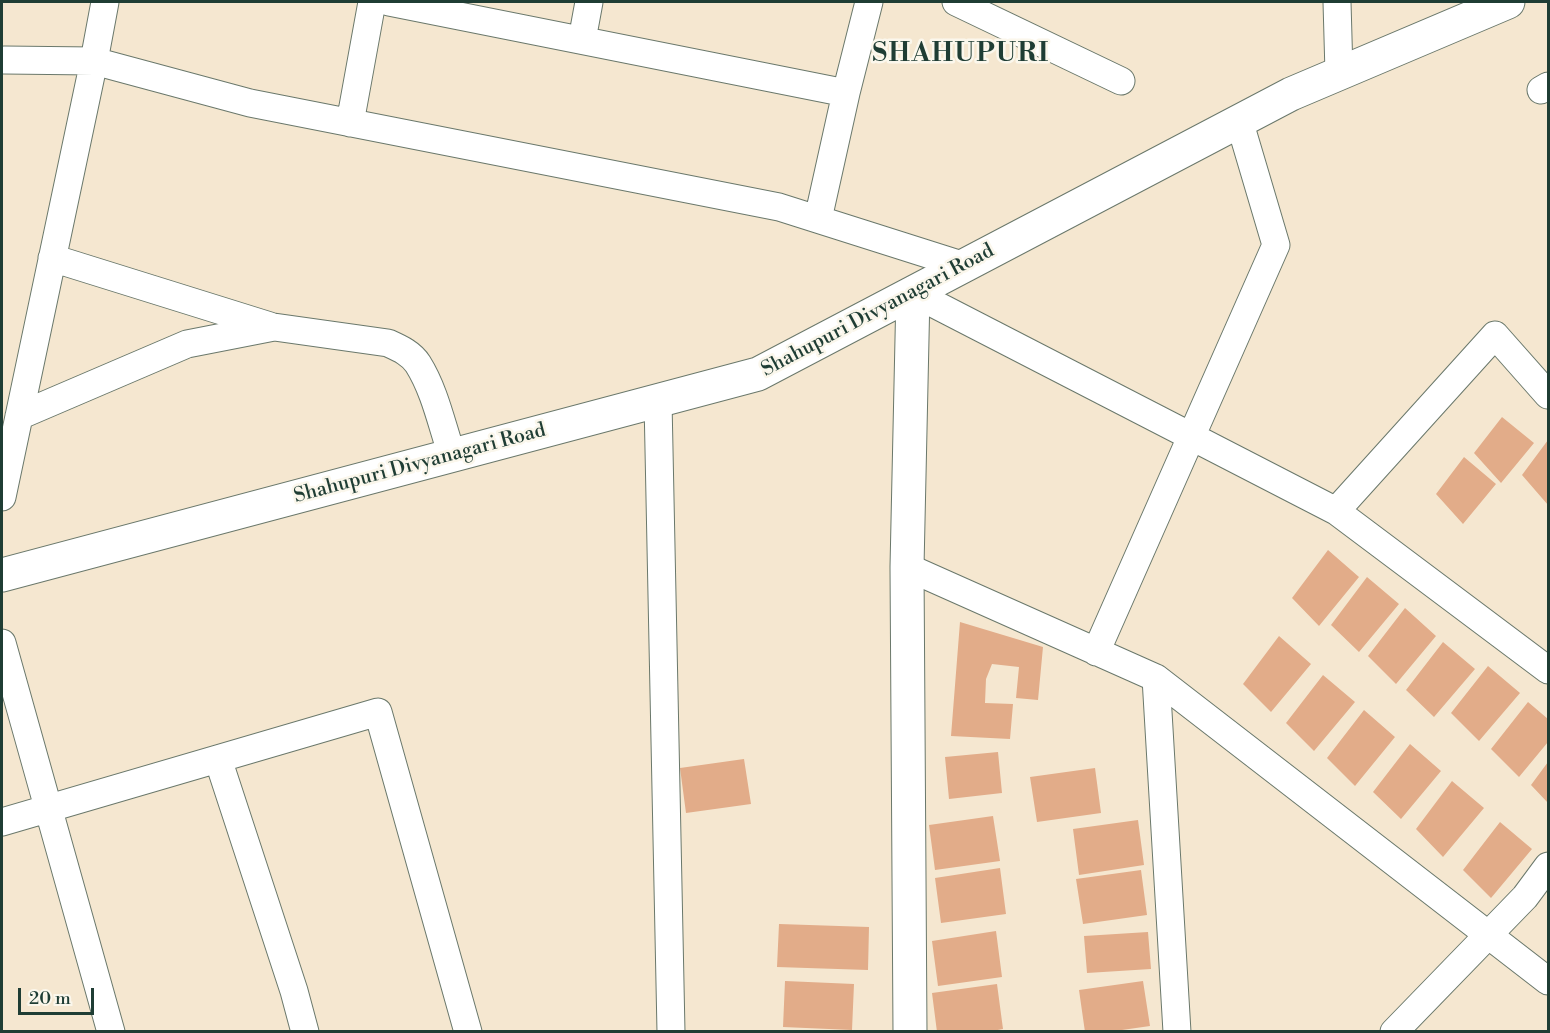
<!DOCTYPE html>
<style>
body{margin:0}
#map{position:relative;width:1550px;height:1033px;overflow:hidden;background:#f5e7d0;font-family:"Libre Bodoni",serif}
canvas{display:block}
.frame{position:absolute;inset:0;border:3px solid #1f3d34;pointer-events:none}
.scale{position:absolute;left:18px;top:988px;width:76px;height:27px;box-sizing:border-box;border:3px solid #1f3d34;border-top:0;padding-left:8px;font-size:18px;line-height:21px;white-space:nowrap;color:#1f3d34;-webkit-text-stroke:4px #fbf7ec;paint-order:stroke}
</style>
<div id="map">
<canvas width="1550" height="1033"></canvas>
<div class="frame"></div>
<div class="scale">20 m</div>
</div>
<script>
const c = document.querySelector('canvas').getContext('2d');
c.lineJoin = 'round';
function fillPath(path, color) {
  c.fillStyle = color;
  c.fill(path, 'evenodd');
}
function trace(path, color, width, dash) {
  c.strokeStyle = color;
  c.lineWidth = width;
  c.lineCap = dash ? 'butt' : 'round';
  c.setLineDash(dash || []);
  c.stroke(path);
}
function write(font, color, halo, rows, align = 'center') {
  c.font = font + ' "Libre Bodoni",serif';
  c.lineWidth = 5;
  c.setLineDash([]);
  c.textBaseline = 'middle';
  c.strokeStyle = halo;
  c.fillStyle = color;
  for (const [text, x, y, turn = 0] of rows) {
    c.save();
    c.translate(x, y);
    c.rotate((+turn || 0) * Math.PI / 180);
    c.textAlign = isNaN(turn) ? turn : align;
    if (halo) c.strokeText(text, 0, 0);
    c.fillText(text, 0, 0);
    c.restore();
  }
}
fillPath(new Path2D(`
 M1502 417 1534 443 1501 483 1474 453Z
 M1548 440V505L1522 475Z
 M1464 457 1496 484 1463 524 1436 494Z
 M1328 550 1359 577 1319 626 1292 598Z
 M1367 577 1399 604 1359 652 1331 625Z
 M1405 608 1436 636 1396 684 1368 656Z
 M960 622 1043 647 1038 700 1016 698 1019 667 992 664 986 679 985 703 1013 704 1010 739 951 736Z
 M1279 636 1311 664 1271 712 1243 684Z
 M1443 642 1475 669 1434 717 1406 690Z
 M1488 666 1520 693 1479 741 1451 713Z
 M1323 675 1355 702 1314 751 1286 723Z
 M1528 702 1548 719V742L1519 777 1491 749Z
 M1364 710 1395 737 1355 786 1327 758Z
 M1410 744 1441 771 1401 819 1373 792Z
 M998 752 1002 793 949 799 945 757Z
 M744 759 751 804 686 813 680 768Z
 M1548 762V803L1531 785Z
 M1095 768 1101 813 1037 822 1030 777Z
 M1452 781 1484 808 1443 857 1416 829Z
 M993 816 1000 861 935 870 929 825Z
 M1138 820 1144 865 1079 875 1073 829Z
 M1500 822 1532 849 1491 898 1463 870Z
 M1000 868 1006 914 941 923 935 878Z
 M1141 870 1147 915 1083 924 1076 879Z
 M779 924 869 927 868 970 777 967Z
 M996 931 1002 977 938 986 932 941Z
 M1148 932 1151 969 1087 973 1084 936Z
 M785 981 854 984 852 1030 783 1027Z
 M1143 981 1150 1026 1108 1032H1085L1079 990Z
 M997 984 1003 1029 987 1032H937L932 993Z`), '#e2ac89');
const street = new Path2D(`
 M105 2 94 61 250 103 779 207 965 266
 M389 2 846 93 818 219
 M956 2 1121 81
 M1337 2 1339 73
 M582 40 589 2
 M1541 90 1548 86
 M846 93 869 2
 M350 123 372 2
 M52 258 270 326
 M913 293 1336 511 1548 670
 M658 401 671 1032
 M19 416 187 344 274 327 388 343C399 348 411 353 418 364 435 391 442 426 452 455
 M2 497 94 61 4 60
 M1336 511 1495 335 1548 395
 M907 567 1156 678 1548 981
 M2 643 111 1032
 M1096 652 1276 245 1239 120
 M1156 678 1177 1032
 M218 759 294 991 305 1032
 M2 822 378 712 468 1032
 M1394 1032 1525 897 1548 866`);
const secondary = new Path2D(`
 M2 575 758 374 1291 94 1508 2
 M910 1032 907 567 913 293`);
trace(street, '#6a786b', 29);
trace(secondary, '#6a786b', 35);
trace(street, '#fff', 27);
trace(secondary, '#fff', 33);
write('20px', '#1f3d34', '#fbf7ec', [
 ["Shahupuri Divyanagari Road",878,311,-28],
 ["Shahupuri Divyanagari Road",420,464,-15]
]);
c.letterSpacing = '1.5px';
write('bold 26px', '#1f3d34', '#fbf7ec', [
 ["SHAHUPURI",961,55]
]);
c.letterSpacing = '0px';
</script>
